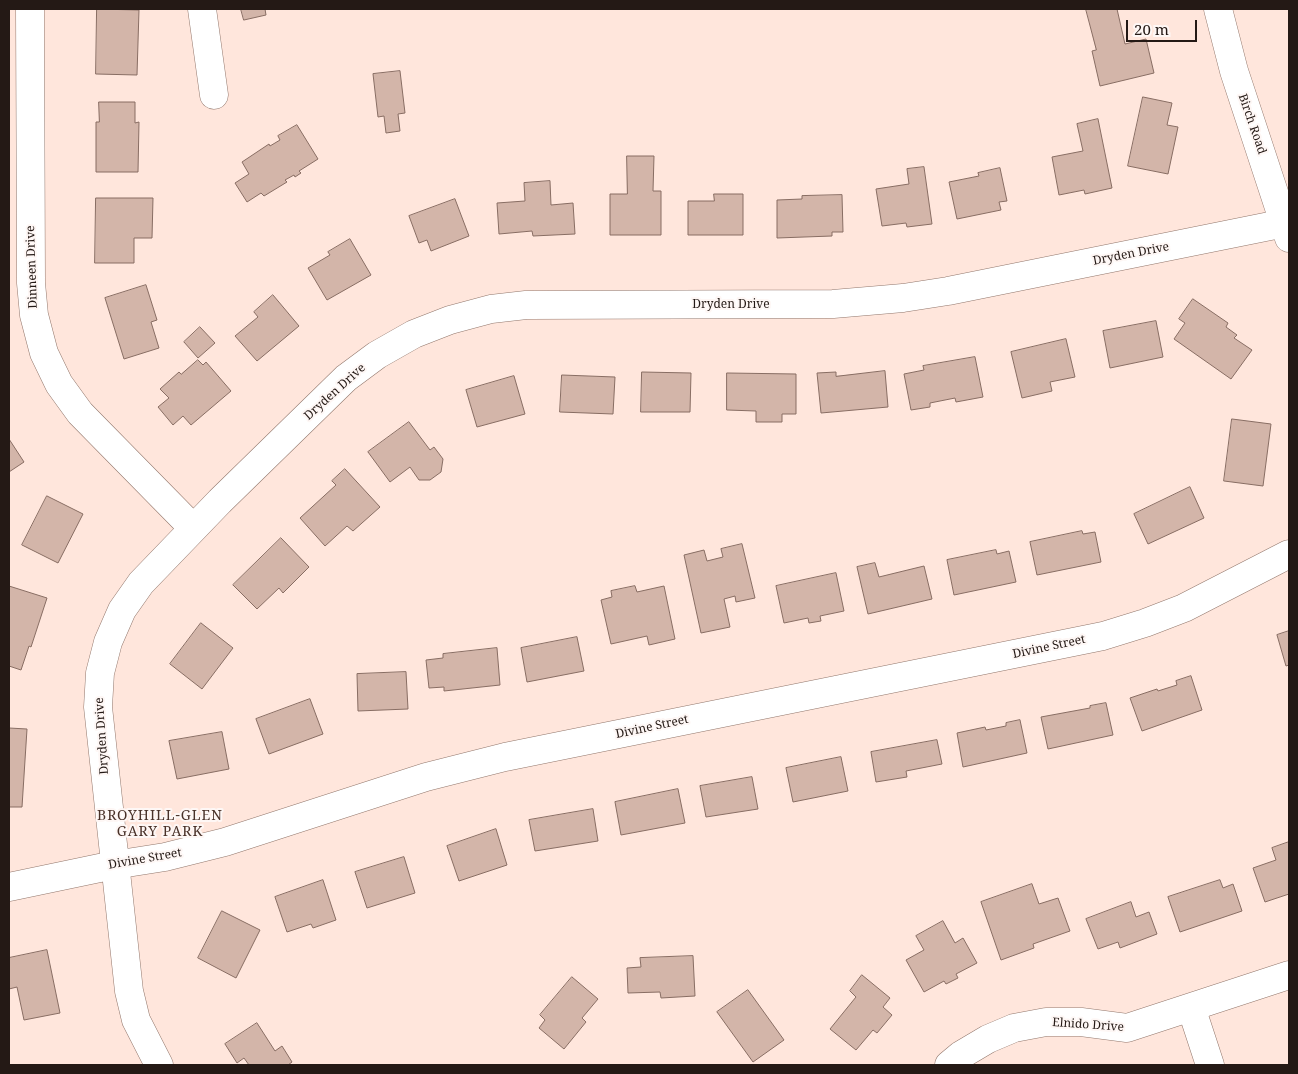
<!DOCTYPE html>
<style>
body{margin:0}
#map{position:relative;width:1298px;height:1074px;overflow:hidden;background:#ffe6dc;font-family:"Noto Serif",serif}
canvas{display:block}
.frame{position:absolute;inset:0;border:10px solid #241915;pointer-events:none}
.scale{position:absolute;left:1126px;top:20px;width:71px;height:22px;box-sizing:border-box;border:2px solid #241915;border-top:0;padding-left:6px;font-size:15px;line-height:18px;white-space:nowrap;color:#241915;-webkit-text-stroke:4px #fef7f5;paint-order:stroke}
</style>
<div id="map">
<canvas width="1298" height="1074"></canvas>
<div class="frame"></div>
<div class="scale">20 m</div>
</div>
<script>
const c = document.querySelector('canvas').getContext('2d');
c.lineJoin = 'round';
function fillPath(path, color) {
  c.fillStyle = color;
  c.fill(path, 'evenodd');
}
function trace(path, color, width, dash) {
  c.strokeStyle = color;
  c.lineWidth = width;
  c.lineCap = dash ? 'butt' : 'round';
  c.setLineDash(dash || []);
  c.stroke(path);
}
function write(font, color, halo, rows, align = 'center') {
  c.font = font + ' "Noto Serif",serif';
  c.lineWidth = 4;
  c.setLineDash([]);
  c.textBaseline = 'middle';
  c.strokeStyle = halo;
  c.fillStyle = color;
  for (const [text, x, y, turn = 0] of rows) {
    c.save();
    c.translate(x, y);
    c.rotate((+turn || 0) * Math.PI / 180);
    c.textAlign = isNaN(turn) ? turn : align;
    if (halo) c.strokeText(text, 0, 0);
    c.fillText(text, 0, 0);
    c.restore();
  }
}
const building = new Path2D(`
 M97 9 139 10 137 75 96 74Z
 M241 9H265L266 15 244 20Z
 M1086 9H1117L1125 44 1146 39 1154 73 1100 86 1092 51 1096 50Z
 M400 71 405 113 398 114 400 131 386 133 384 116 378 117 373 74Z
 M1143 97 1172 103 1167 125 1178 127 1168 174 1128 166Z
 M99 102H135V123L139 122 138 172H96V122H99Z
 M1098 119 1112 188 1085 194 1084 190 1059 195 1052 157 1083 151 1077 124Z
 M297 125 318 159 299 171 301 173 295 177 294 175 285 180 287 182 264 196 261 193 247 202 235 183 249 174 242 162 269 144 270 146 280 140 278 136Z
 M627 156H654L653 191H661V235H610V194H627Z
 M924 167 932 224 907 227 906 223 882 226 876 189 909 184 907 169Z
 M1000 168 1007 201 999 202 1001 210 957 219 949 182 979 176 978 173Z
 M550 181 551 205 573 203 575 234 533 236 532 231 499 234 497 203 525 201 524 183Z
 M714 194H743V235H688V201H714Z
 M842 195 843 232H832V236L777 238V200L802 199V196Z
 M96 198H153L152 238H134V263H95Z
 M455 199 469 236 431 251 427 240 419 243 409 216Z
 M350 239 371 275 327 300 308 268 330 255 328 252Z
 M146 285 157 320 151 322 159 348 124 359 105 298Z
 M273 295 299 326 257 361 235 336 258 317 254 312Z
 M1193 299 1228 323 1226 327 1237 335 1234 338 1252 350 1231 379 1174 339 1185 323 1179 319Z
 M1156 321 1163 357 1110 368 1103 331Z
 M200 327 215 343 198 358 184 342Z
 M1066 339 1075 377 1050 382 1052 391 1022 398 1011 352Z
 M975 357 983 397 956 402 955 398 930 403V407L911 410 904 374 924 370 923 366Z
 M198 360 203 365 206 362 231 391 191 425 183 416 173 425 158 407 169 398 160 389 179 372 181 374Z
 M885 371 888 407 821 413 817 373 836 372V376Z
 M642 372 691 373 690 412H641Z
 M727 373 796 374V414H782V422H756V411L727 410Z
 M562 375 615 377 613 414 560 412Z
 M514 376 525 414 477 427 466 390Z
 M1232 419 1271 424 1263 486 1224 481Z
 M409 422 430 450 434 447 443 459 441 472 430 480H419L410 467 390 482 368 452Z
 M9 439 24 462 9 472Z
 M345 469 380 507 353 531 347 526 325 546 300 518 336 485 332 481Z
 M1190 487 1204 518 1148 544 1134 514Z
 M47 496 83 514 58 563 22 545Z
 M1082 531 1083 534 1095 532 1101 562 1037 575 1030 542Z
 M281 538 309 567 283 593 279 588 257 609 233 585Z
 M742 544 755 598 736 602 735 596 724 599 730 627 701 633 684 555 704 550 707 561 723 557 721 549Z
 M996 550 997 554 1009 551 1016 582 954 595 947 560Z
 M875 563 879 577 924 566 932 599 868 614 857 567Z
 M836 573 844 611 820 616 821 621 809 623 808 618 784 623 776 586Z
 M9 586 47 598 31 647 29 646 21 670 9 666Z
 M635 586 637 592 664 586 675 639 649 645 647 636 611 644 601 600 612 597 611 591Z
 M201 623 233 648 202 689 170 664Z
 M1289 631V665L1286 666 1277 635Z
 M577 637 584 671 527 682 521 648Z
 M497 648 500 685 444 691V687L429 688 426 660 443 658V654Z
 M406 672 408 709 358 711 357 674Z
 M1191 676 1202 710 1142 731 1130 698 1157 689 1158 691 1177 685 1176 681Z
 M310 699 323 734 269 754 256 719Z
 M1106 703 1113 735 1048 749 1041 717 1090 708V706Z
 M1020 720 1027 753 963 767 957 733 985 727 986 730 1006 726V723Z
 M9 728 27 729 22 807H9Z
 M222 732 229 769 177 779 169 741Z
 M937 740 942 764 906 771 907 777 876 782 871 752Z
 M841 757 848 791 793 802 786 768Z
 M752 777 758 809 706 817 700 786Z
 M678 789 685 823 621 835 615 802Z
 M593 809 598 841 535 851 529 820Z
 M496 829 507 865 459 881 447 846Z
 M1289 842V894L1265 902 1253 868 1276 860 1272 848Z
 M404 857 415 893 367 908 355 872Z
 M323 880 336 920 313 928 311 924 287 932 275 897Z
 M1220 880 1223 888 1233 884 1242 911 1180 932 1168 897Z
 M1032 884 1039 904 1058 898 1070 931 1033 944 1034 948 1001 960 981 902Z
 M1131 902 1136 917 1149 912 1157 934 1120 948 1118 942 1098 949 1086 919Z
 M222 911 260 930 236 978 198 958Z
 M943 921 955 943 963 938 977 963 956 974 958 978 946 984 944 981 924 992 906 960 924 950 916 936Z
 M47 950 60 1013 24 1020 17 987 9 989V958Z
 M693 956 695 996 661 998 660 992 628 993 627 968 641 967 640 958Z
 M862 975 890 998 883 1007 892 1015 877 1033 873 1030 856 1050 830 1029 856 997 850 991Z
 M572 977 598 999 582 1018 586 1022 564 1049 539 1028 545 1020 540 1015Z
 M748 990 784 1040 753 1062 717 1012Z
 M257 1023 275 1051 282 1046 292 1062 288 1065H249L244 1058 237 1063 225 1044Z`);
fillPath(building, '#d3b5a9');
trace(building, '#886d63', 1);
const street = new Path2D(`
 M30 9 31 283 34 315 44 353 59 384 80 413 193 528
 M202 9 214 95
 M9 887 114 865 165 857 225 842 426 777 505 757 1103 636 1145 623 1184 608 1289 554
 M1191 1007 1210 1065
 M159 1065 136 1020 129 991 98 707 100 673 108 642 122 610 141 583 220 501 346 378 377 355 414 334 450 320 491 309 526 305 833 304 903 298 948 291 1285 223
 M949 1065 961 1055 988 1039 1014 1028 1046 1022H1081L1127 1028 1289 975`);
const secondary = new Path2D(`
 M1218 9 1234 71 1289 238`);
trace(street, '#92776c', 29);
trace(secondary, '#92776c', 29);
trace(street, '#fff', 28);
trace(secondary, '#fff', 28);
write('12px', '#241915', '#fef7f5', [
 ["Birch Road",1252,124,71],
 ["Dryden Drive",1131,254,-11],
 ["Dinneen Drive",32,267,-92],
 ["Dryden Drive",731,305],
 ["Dryden Drive",335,392,-42],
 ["Divine Street",1049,647,-12],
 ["Divine Street",652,727,-12],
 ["Dryden Drive",102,736,-94],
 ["Divine Street",145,859,-10],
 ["Elnido Drive",1088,1025,4]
]);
c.letterSpacing = '1px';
write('14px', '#493128', '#fef7f5', [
 ["BROYHILL-GLEN",160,816],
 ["GARY PARK",160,832]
]);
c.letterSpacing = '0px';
</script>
